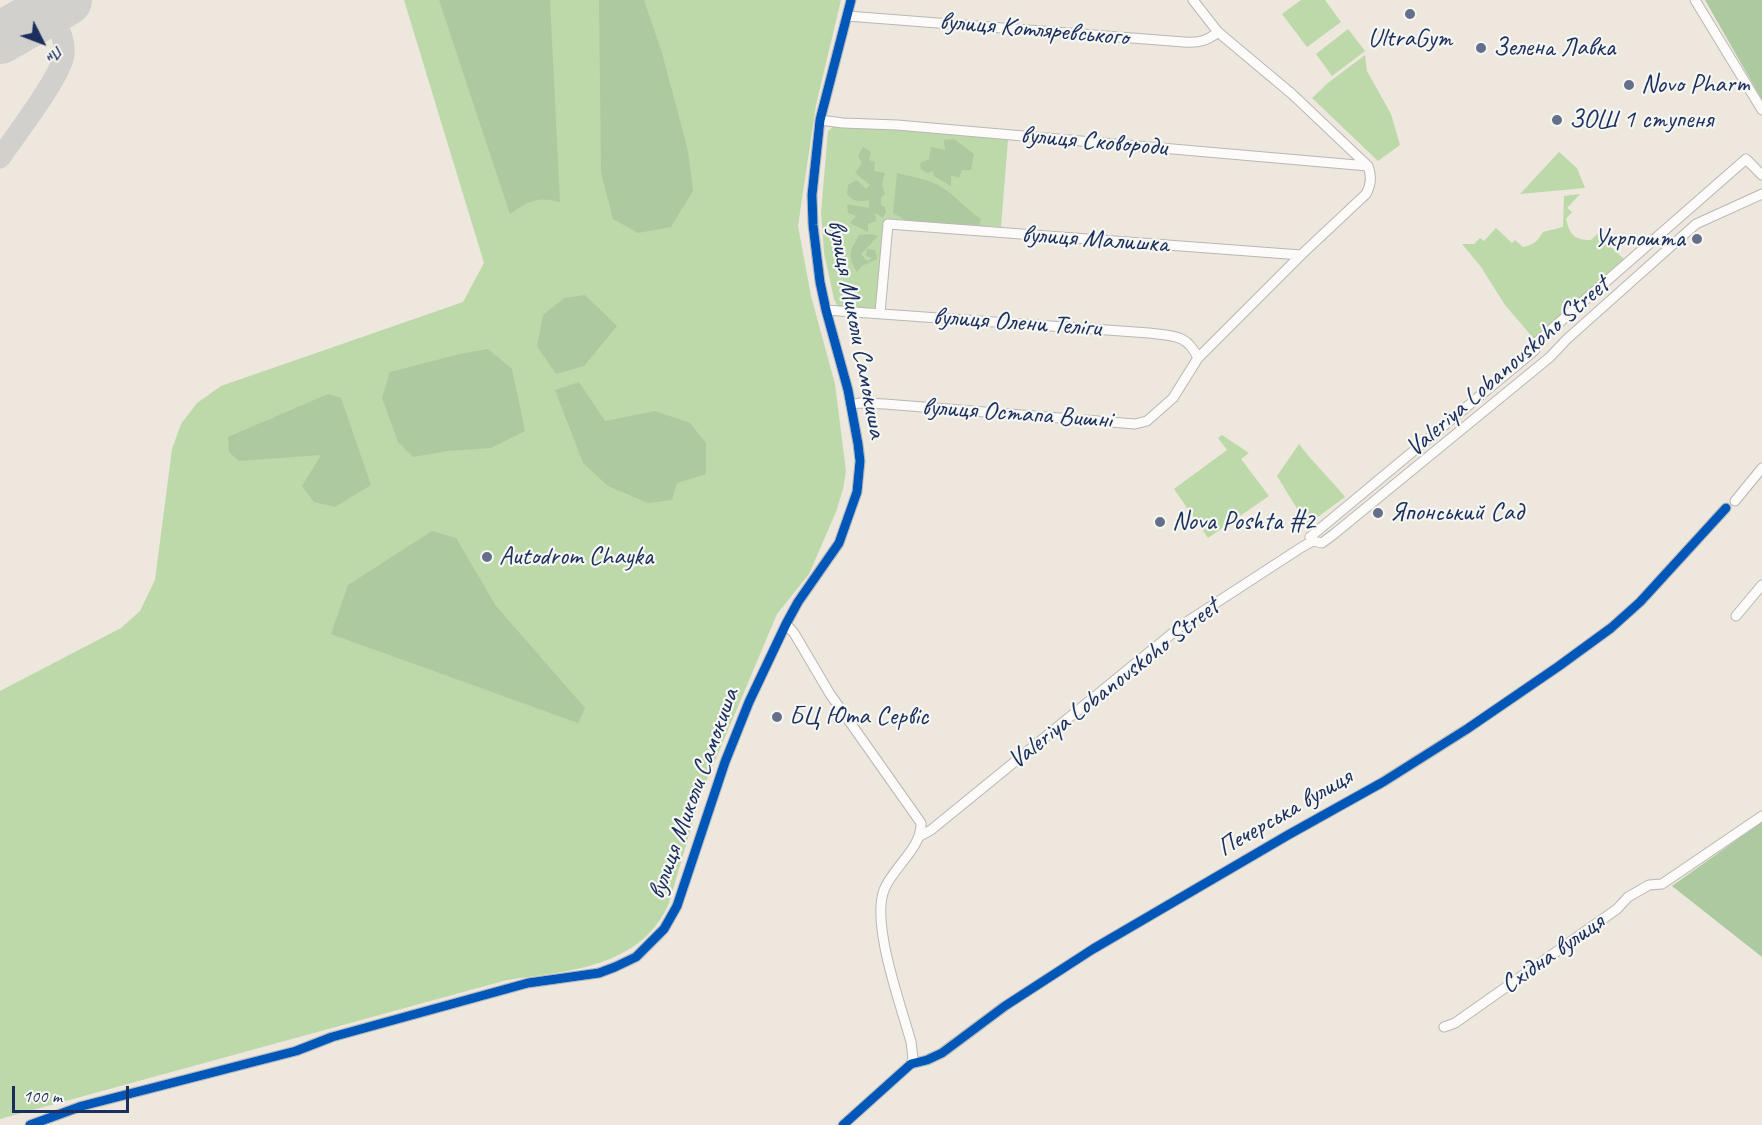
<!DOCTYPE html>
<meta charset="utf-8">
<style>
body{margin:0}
#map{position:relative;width:1762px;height:1125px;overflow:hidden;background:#ede7dd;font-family:Caveat,sans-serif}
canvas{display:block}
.north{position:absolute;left:12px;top:12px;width:60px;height:60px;-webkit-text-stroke:4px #f6f6f2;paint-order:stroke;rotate:132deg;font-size:16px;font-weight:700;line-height:24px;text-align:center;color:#1b2f5e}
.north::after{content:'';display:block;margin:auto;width:21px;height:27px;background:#1b2f5e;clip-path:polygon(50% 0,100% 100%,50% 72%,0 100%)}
.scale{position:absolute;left:12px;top:1086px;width:117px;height:27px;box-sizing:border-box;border:3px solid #1b2f5e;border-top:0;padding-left:8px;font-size:18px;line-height:21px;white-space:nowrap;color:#1b2f5e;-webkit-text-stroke:4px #f6f6f2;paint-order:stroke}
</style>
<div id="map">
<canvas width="1762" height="1125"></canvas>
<div class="north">Пн</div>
<div class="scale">100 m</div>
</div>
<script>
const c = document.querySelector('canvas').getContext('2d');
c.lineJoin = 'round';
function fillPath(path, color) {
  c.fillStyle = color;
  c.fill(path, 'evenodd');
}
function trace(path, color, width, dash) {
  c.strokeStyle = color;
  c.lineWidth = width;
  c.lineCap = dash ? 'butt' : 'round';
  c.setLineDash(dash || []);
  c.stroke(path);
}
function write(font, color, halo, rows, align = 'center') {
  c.font = font + ' Caveat,sans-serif';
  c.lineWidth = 4.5;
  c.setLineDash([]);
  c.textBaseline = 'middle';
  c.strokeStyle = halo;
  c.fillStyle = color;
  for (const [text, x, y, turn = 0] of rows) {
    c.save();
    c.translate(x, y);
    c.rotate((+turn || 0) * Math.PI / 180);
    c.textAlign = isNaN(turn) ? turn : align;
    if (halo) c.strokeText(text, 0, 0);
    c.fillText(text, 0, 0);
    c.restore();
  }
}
fillPath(new Path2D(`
 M404 0H841L816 105 798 226 811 296 835 384 846 471 843 489 836 512 809 574 777 614 701 794 669 903C641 968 568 971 507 980L0 1119V691L121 628 140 611 155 580 172 449 181 424 197 403 221 386 463 302 484 263Z
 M1301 0H1325L1341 22 1307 47 1282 14Z
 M1348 29 1365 51 1332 76 1316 54Z
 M1365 55 1367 71 1391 114 1400 145 1378 161 1312 98 1328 83Z
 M834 126 893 128 1008 140 1001 227 885 221 878 306 874 311 845 309 837 306 834 299 824 253 821 212 828 131Z
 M1559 152 1577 168 1585 188 1520 194Z
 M1580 194 1567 208 1572 212 1566 219C1570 235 1574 240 1591 240L1597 234 1626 261 1535 340 1505 305 1481 267 1462 244H1474L1480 238 1484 241 1496 228 1512 243 1515 240 1523 247C1533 245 1538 241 1543 232L1563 227 1564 196Z
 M1222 435 1249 453 1241 459 1269 496 1208 538 1174 489 1227 450 1218 438Z
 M1299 444C1313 463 1330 478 1345 497L1307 525 1277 476Z`), '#bdd9aa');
fillPath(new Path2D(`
 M439 0H550L560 202C538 196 528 201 510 214Z
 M599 0H644L662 53 688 151 693 191 671 227 638 233 613 219 601 173Z
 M1705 0H1762V100Z
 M954 139 974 154 971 170H962L959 178 951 175V186L934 176 933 171 927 173 921 169 920 163 929 159 931 147 945 150 944 140Z
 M863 147 871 152 869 160 875 162 874 171 885 173 882 185 885 194 881 198V205L885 207 886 212 883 218 875 213 876 221 868 224V232L850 223 856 216 848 213 847 204 869 208V200C859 202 853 202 847 194L848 185 857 180 866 189 870 185 855 173 862 163 858 156Z
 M897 173C912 177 930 179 943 188 956 196 967 210 981 219L979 225 907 221 893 213Z
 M872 234 878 236 861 254 867 261 872 258 866 256 867 249 875 250 877 259 862 266 857 272C847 255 850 251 859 235Z
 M585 295 617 326 584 366 556 374 537 346 543 315 564 298Z
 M488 349 512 369 525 431 491 448 448 451 413 457 398 442 382 398 390 372 460 354Z
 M579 382 605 421 655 411 690 423 706 443V474L677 483 672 500 648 503 608 486 583 463 555 390Z
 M328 394 341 398 371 485 335 507 314 502 302 486 321 455 239 461 229 452 228 437Z
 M432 531 456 538 496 606 585 708 578 723 331 634 348 585Z
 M1762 822V957L1672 886Z`), '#adc9a0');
trace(new Path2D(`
 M0 158C14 137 62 76 64 54 66 39 56 23 50 9`), '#d2d0cc', 21);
trace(new Path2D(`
 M0 38 66 0`), '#d2d0cc', 52);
const minor = new Path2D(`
 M1695 0 1762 110
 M847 16 1184 42C1199 43 1207 41 1218 32
 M820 120 843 123 897 125 1368 166
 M826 310 1149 333C1173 336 1187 334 1198 358
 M880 313 888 224 1301 255
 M851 405 859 403 885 404 1135 424 1147 421 1173 398 1198 358 1301 255 1366 194C1371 185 1372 176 1368 166L1292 94 1218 32 1193 0
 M1735 501 1762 468
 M1313 541 1310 537 1535 350 1537 342 1746 159 1762 175
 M1736 616 1762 585
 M786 624 794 633 830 694 921 823C922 848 893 867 884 890 871 925 901 1005 911 1042L913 1058 911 1064
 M920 836 931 830 1185 623 1302 547 1313 541 1322 543 1334 534 1550 357 1567 339 1696 224 1762 194
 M1444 1027 1455 1023 1617 909 1628 897 1649 885 1662 884 1762 816
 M30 1125 82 1106 296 1051 332 1037 528 983 599 973 615 967 636 957 664 929 677 906 725 762 749 702 786 624 798 602 839 543 857 492 860 461 858 444 848 390 826 310 820 282 813 225 812 195 820 120 851 0
 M843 1125 911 1064 927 1060 942 1053 1005 1006 1093 949 1288 835 1383 782 1467 729 1559 666 1611 628 1640 602 1726 508`);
trace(minor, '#b9b7b5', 11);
trace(minor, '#fcfbfa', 9);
trace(new Path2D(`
 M30 1125 82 1106 296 1051 332 1037 528 983 599 973 615 967 636 957 664 929 677 906 725 762 749 702 786 624 798 602 839 543 857 492 860 461 858 444 848 390 826 310 820 282 813 225 812 195 820 120 851 0
 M843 1125 911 1064 927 1060 942 1053 1005 1006 1093 949 1288 835 1383 782 1467 729 1559 666 1611 628 1640 602 1726 508`), '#0057b8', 9);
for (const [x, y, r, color] of [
 [1410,14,6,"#646f8a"],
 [1481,48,6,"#646f8a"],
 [1629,85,6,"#646f8a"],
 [1557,120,6,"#646f8a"],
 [1697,239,6,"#646f8a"],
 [1378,513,6,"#646f8a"],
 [1160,522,6,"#646f8a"],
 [487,557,6,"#646f8a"],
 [777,717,6,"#646f8a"]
]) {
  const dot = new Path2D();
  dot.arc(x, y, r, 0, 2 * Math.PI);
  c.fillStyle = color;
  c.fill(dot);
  trace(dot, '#f6f6f2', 2);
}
write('26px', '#1b2f5e', '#f6f6f2', [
 ["вулиця Котляревського",1034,30,5],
 ["вулиця Сковороди",1094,142,5],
 ["вулиця Малишка",1095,240,4],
 ["вулиця Олени Теліги",1017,323,4],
 ["вулиця Миколи Самокиша",856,329,79],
 ["Valeriya Lobanovskoho Street",1508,367,-41],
 ["вулиця Остапа Вишні",1017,414,4],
 ["Valeriya Lobanovskoho Street",1114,684,-38],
 ["вулиця Миколи Самокиша",694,794,-70],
 ["Печерська вулиця",1285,813,-30],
 ["Східна вулиця",1553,954,-35]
]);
write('26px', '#1b2f5e', '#f6f6f2', [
 ["UltraGym",1410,39,"center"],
 ["Зелена Лавка",1493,48],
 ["Novo Pharm",1641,85],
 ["ЗОШ 1 ступеня",1569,120],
 ["Укрпошта",1685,239,"right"],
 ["Японський Сад",1390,513],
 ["Nova Poshta #2",1172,522],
 ["Autodrom Chayka",499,557],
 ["БЦ Юта Сервіс",789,717]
], 'left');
</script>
